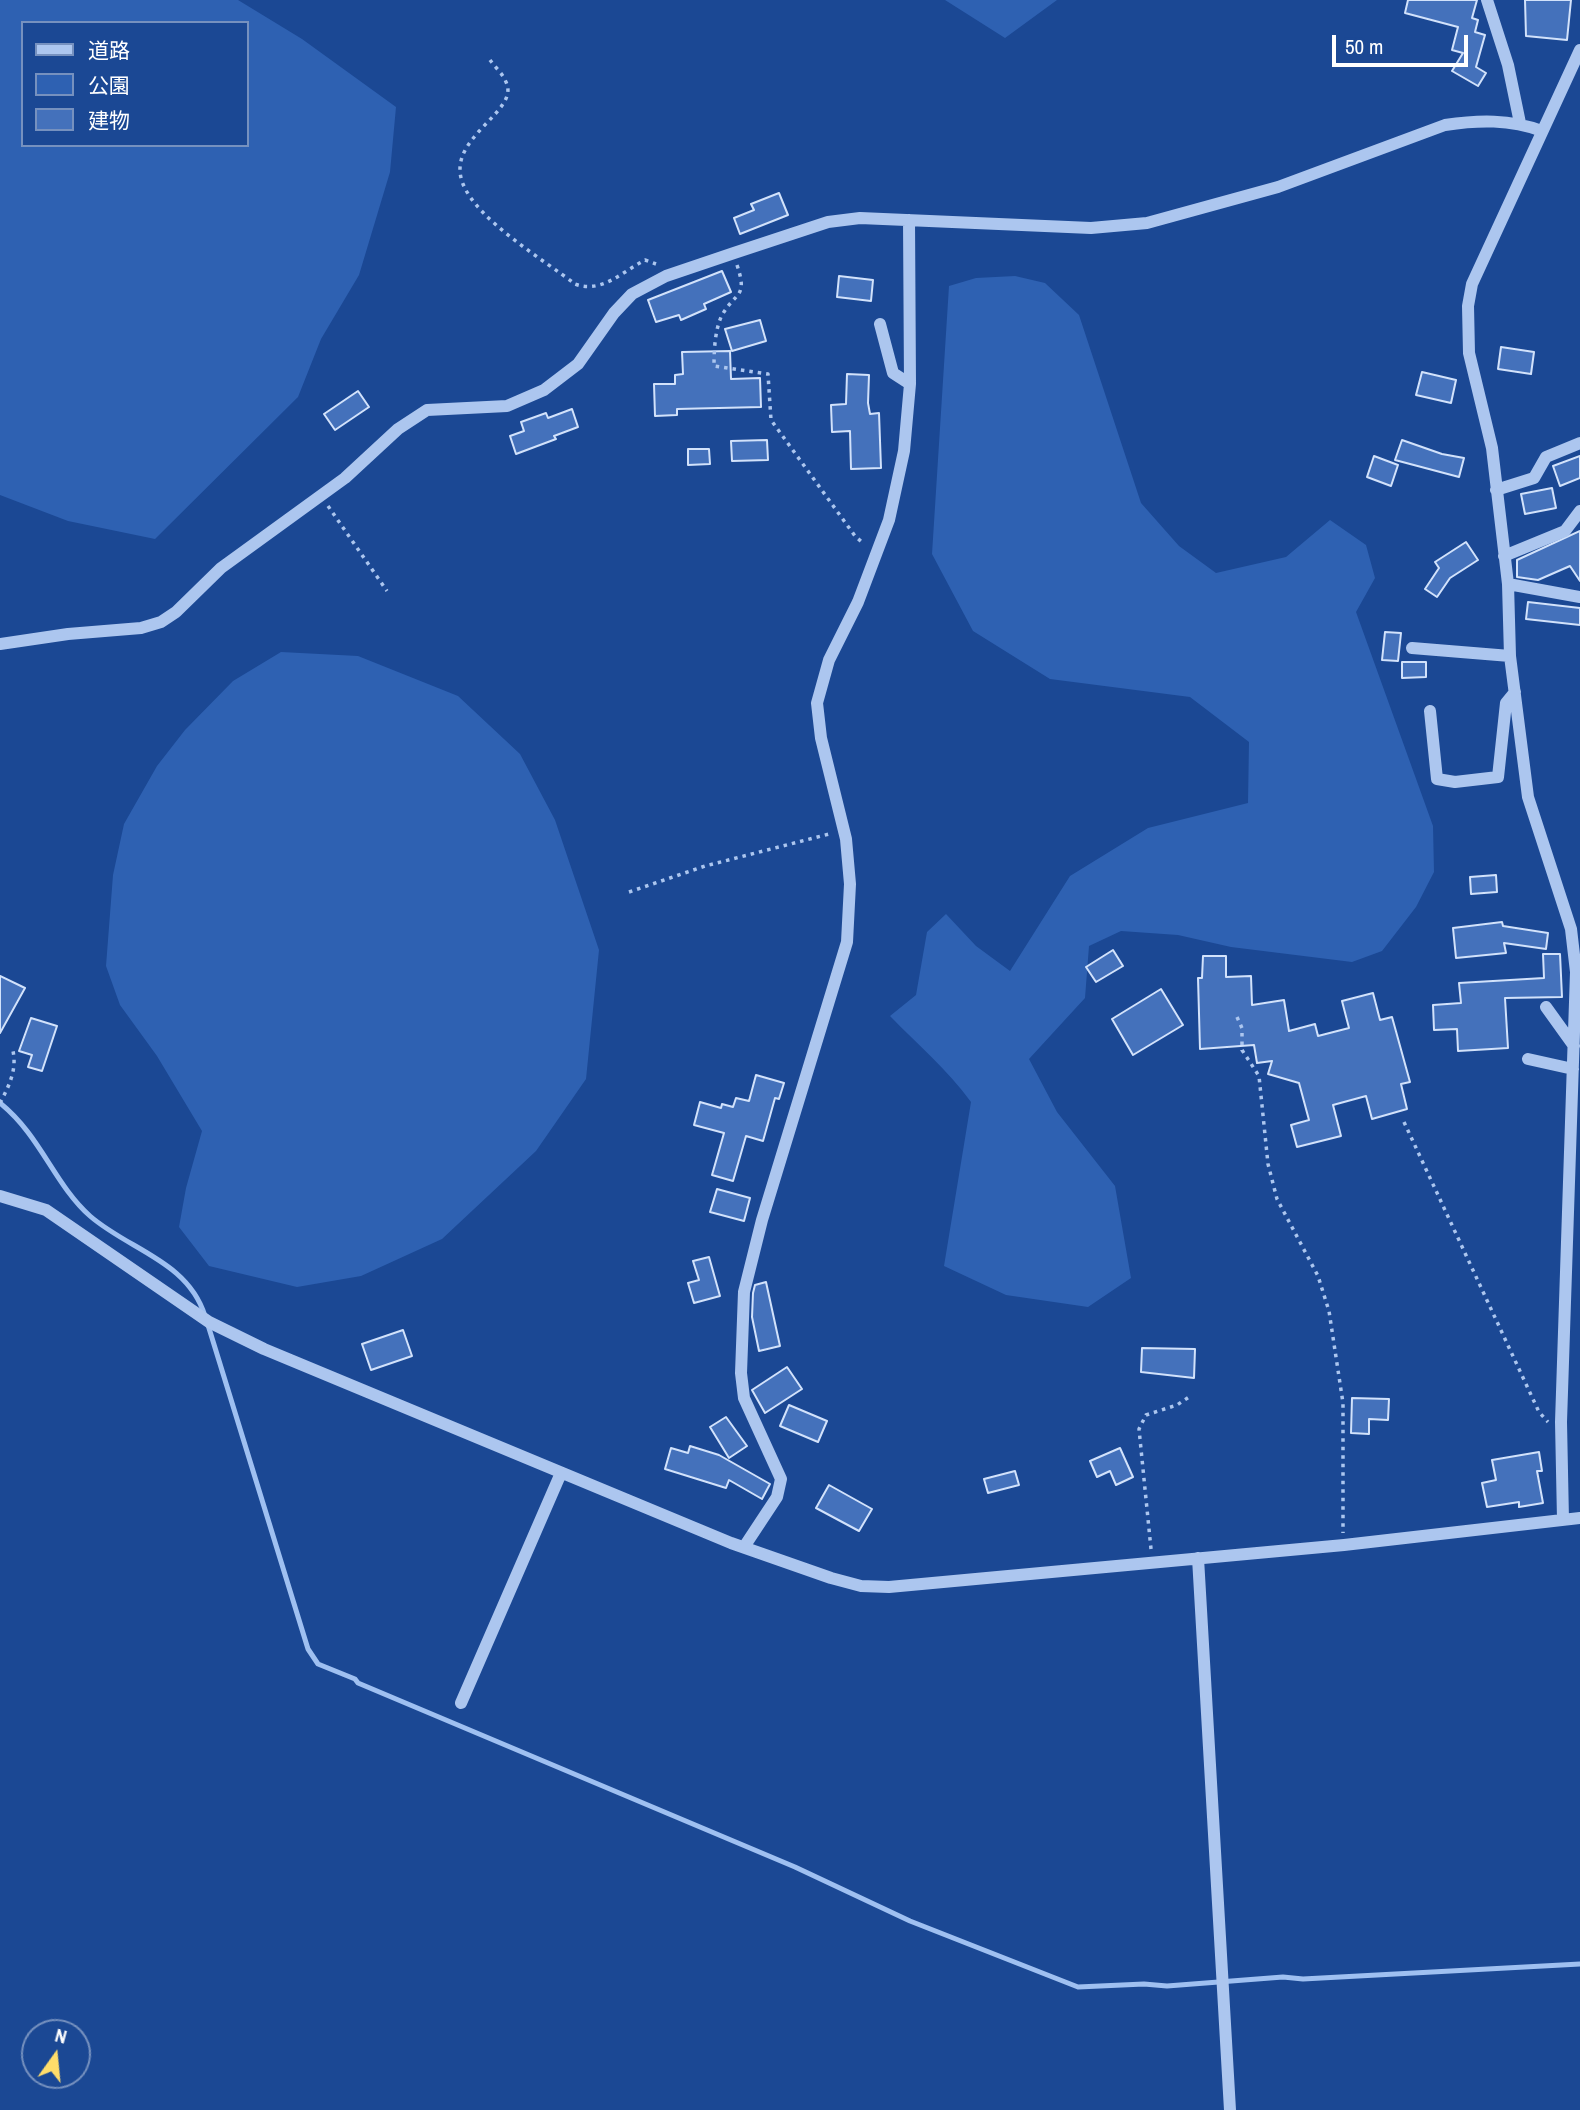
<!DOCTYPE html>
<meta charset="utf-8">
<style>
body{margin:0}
#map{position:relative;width:1580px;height:2110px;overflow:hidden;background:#1b4894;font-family:"Archivo Narrow","Noto Sans JP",sans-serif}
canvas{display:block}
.legend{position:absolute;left:21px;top:21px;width:228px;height:126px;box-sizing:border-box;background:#1b4894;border:2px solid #7691bf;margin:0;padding:9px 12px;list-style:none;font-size:21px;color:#fff}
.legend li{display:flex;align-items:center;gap:14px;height:35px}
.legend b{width:35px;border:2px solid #7691bf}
.north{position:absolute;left:21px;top:2019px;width:70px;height:70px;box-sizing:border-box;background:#1b4894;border:2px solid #7691bf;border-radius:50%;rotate:15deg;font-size:19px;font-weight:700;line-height:28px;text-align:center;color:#fff}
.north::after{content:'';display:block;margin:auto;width:24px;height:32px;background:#ffdd6a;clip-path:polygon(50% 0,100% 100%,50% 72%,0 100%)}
.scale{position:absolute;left:1332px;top:35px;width:136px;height:32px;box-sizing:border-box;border:4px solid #fff;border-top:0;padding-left:9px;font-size:21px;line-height:24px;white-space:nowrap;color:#fff;-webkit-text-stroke:5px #1b4894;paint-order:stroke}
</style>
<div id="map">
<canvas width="1580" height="2110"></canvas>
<ul class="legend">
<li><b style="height:9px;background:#acc6ef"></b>道路</li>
<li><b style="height:19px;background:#2e61b2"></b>公園</li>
<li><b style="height:19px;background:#4471bb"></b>建物</li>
</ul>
<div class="north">N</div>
<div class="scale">50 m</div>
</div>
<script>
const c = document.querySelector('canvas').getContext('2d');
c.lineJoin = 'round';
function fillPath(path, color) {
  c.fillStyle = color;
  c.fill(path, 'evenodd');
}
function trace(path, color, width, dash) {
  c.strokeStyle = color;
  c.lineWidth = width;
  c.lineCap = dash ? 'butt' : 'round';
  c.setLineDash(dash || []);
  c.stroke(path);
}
fillPath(new Path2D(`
 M0 0H238L302 39 396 107 390 172 359 275 321 339 298 397 155 539 68 521 0 495ZM23 23H247V145H23Z
 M945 0H1057L1005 38Z
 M1015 276 1045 283 1079 315 1141 503 1179 546 1216 573 1286 557 1330 520 1366 545 1375 578 1356 612 1433 826 1434 872 1416 907 1382 951 1352 962 1231 947 1178 935 1121 931 1089 946 1085 998 1029 1059 1057 1112 1115 1186 1131 1278 1088 1307 1006 1295 944 1266 971 1102C947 1069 918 1045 890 1016L916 995 927 932 946 914 976 946 1010 971 1070 876 1148 828 1248 803 1249 742 1190 697 1050 679 973 631 932 554 949 286 976 278Z
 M281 652 358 656 458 696 520 754 555 820 599 950 586 1079 536 1151 442 1239 361 1276 297 1287 209 1266 179 1227 186 1188 202 1131 157 1056 120 1005 106 966 113 875 124 824 157 766 185 730 233 681Z`), '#2e61b2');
trace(new Path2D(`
 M0 1103C41 1136 54 1184 90 1216 129 1250 188 1261 205 1316
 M208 1325 308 1649 318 1664 355 1679 358 1683 795 1867 910 1921 1078 1987 1144 1984 1167 1986 1283 1977 1303 1979 1580 1964`), '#9fc0f1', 5);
const building = new Path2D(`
 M1408 0H1477L1472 18 1478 20 1475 32 1485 35 1476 67 1486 73 1478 86 1452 71 1463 53 1452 50 1458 27 1405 13Z
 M1525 0H1571L1567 40 1526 36Z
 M779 193 788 215 740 234 734 218 754 210 751 204Z
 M722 271 731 292 704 304 706 309 681 320 679 315 656 322 648 300Z
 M839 276 873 280 871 301 837 297Z
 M760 320 766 341 732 351 725 329Z
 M1501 347 1534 352 1531 374 1498 369Z
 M730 351 731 379 760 378 761 407 677 409V415L655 416 654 384H675V375L683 374 682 352Z
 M1422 372 1456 380 1451 403 1416 395Z
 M847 374 869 375 868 403 870 414 879 413 881 468 851 469 850 431 832 432 831 405 846 404Z
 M358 391 369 407 335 430 324 414Z
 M572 409 578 427 554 436 556 439 516 454 510 436 524 431 521 422 546 413 548 418Z
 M767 440 768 460 732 461 731 441Z
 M1402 440 1442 454 1464 458 1459 477 1395 460Z
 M688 449H709L710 464 688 465Z
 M1374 456 1398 465 1391 486 1367 477Z
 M1580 456V478L1560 486 1553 466Z
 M1552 488 1556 508 1525 514 1521 494Z
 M1580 531V581L1570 566 1538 580 1517 577V560Z
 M1466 542 1478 560 1450 578 1437 597 1425 589 1439 568 1435 562Z
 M1528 602 1580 608V625L1526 619Z
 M1385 632 1401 633 1398 661 1382 660Z
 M1402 662H1426V677L1402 678Z
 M1496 875 1497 892 1471 894 1470 877Z
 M1502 922 1503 926 1548 933 1546 949 1504 943 1506 953 1456 958 1453 928Z
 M1113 950 1123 966 1096 982 1086 967Z
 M1543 954H1560L1562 997 1505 998 1508 1048 1458 1051 1457 1029 1434 1030 1433 1005 1461 1003 1459 983 1544 978Z
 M1203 956H1226V977L1251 976 1252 1005 1284 1000 1289 1031 1315 1024 1318 1036 1349 1028 1342 1001 1373 993 1380 1020 1392 1017 1410 1082 1401 1084 1407 1109 1372 1119 1366 1096 1333 1105 1341 1136 1297 1147 1291 1125 1309 1120 1299 1083 1268 1074 1272 1061 1257 1063 1254 1045 1200 1049 1198 978H1202Z
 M0 976 25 988 0 1033Z
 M1161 989 1183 1025 1133 1055 1112 1019Z
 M31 1018 57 1026 42 1071 28 1067 32 1055 19 1051Z
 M756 1075 784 1083 779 1099 775 1098 763 1141 746 1136 733 1181 712 1175 724 1133 694 1125 700 1102 721 1108 722 1104 733 1107 736 1098 749 1101Z
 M717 1189 750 1198 744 1221 710 1212Z
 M709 1257 720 1296 694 1303 688 1283 699 1280 693 1261Z
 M766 1282 780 1346 759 1351 752 1317 753 1293 755 1285Z
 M403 1330 412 1356 371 1370 362 1344Z
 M1142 1348 1195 1349 1194 1378 1141 1372Z
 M787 1367 802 1389 765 1413 752 1390Z
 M1352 1398 1389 1399 1388 1420 1369 1419V1434L1351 1433Z
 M789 1405 827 1421 818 1442 780 1426Z
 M726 1417 747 1446 729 1458 710 1427Z
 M690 1446 719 1455 770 1484 762 1499 729 1480 726 1488 665 1469 671 1448 688 1453Z
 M1120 1448 1133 1477 1116 1485 1110 1471 1097 1477 1090 1461Z
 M1539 1452 1542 1471H1537L1543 1503 1519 1507V1502L1487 1507 1482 1483 1496 1480 1492 1460Z
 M1015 1471 1019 1485 988 1493 984 1479Z
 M829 1485 872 1509 859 1531 816 1508Z`);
fillPath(building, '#4471bb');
trace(building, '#d2e2fb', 2);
trace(new Path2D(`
 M490 60C495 67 503 74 506 82 521 112 444 138 463 184 478 221 544 260 575 284 601 294 622 272 645 260L656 264
 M737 265C748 298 736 291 722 315 715 329 714 350 714 366L768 374 771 420 855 536 864 544
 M328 506 387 591
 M629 892 705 866 829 834
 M1237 1017 1242 1028V1050L1259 1076 1268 1164 1277 1199 1318 1276 1329 1311 1343 1403V1533
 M0 1103C9 1086 17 1070 13 1051
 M1404 1122 1539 1412 1548 1422
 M1151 1549 1139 1429 1146 1415 1177 1405 1192 1395`), '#acc6ef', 3.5, [3.5, 5]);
trace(new Path2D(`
 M1487 0 1508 65 1520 123
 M880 324 893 373 910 384
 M1496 490 1534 478 1546 457 1580 443
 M1504 556 1565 531 1580 511
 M1508 584 1580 597
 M0 644 68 634 141 628 161 622 176 612 221 568 345 478 398 429 427 410 507 406 544 390 578 364 614 313 632 294 666 276 734 253 828 222 860 218 1091 228 1147 223 1278 187 1445 125C1478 120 1510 119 1542 131
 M1412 648 1510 656
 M1430 711 1437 779 1455 782 1498 777 1506 703 1515 692
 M1546 1007 1574 1046
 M1528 1059 1573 1069
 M0 1196 46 1210 209 1322 264 1349 731 1543 831 1578 861 1586 889 1587 1344 1545 1580 1518
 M1563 1520 1561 1422 1576 972 1571 929 1528 797 1510 656 1508 584 1492 448 1469 353 1468 306 1472 284 1580 50
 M744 1547 777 1497 781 1479 744 1398 741 1373 744 1292 762 1220 847 942 850 884 846 839 821 738 817 703 829 660 858 602 889 520 904 451 910 384 909 220
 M1198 1558 1230 2110
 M461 1703 561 1473`), '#acc6ef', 12);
</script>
